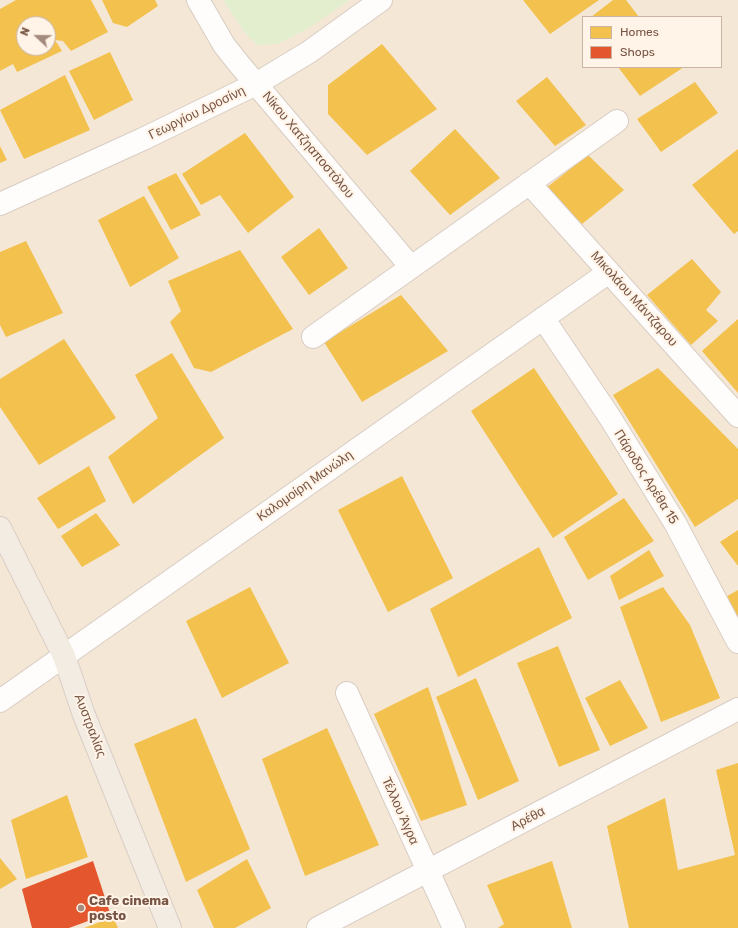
<!DOCTYPE html>
<meta charset="utf-8">
<style>
body{margin:0}
#map{position:relative;width:738px;height:928px;overflow:hidden;background:#f7f0e6;font-family:Rubik,sans-serif}
canvas{display:block}
.legend{position:absolute;left:582px;top:16px;width:140px;height:52px;box-sizing:border-box;background:#fff4e7;border:1px solid #c9b4a6;margin:0;padding:5px 7px;list-style:none;font-size:12px;color:#775444}
.legend li{display:flex;align-items:center;gap:8px;height:20px}
.legend b{width:20px;border:1px solid #c9b4a6}
.north{position:absolute;left:16px;top:16px;width:40px;height:40px;box-sizing:border-box;background:#fff4e7;border:1px solid #c9b4a6;border-radius:50%;rotate:292deg;font-size:11px;font-weight:700;line-height:16px;text-align:center;color:#775444}
.north::after{content:'';display:block;margin:auto;width:14px;height:18px;background:#a48b7d;clip-path:polygon(50% 0,100% 100%,50% 72%,0 100%)}
</style>
<div id="map">
<canvas width="738" height="928"></canvas>
<ul class="legend">
<li><b style="height:11px;background:#f2c14e"></b>Homes</li>
<li><b style="height:11px;background:#e4572e"></b>Shops</li>
</ul>
<div class="north">N</div>
</div>
<script>
const c = document.querySelector('canvas').getContext('2d');
c.lineJoin = 'round';
function fillPath(path, color) {
  c.fillStyle = color;
  c.fill(path, 'evenodd');
}
function trace(path, color, width, dash) {
  c.strokeStyle = color;
  c.lineWidth = width;
  c.lineCap = dash ? 'butt' : 'round';
  c.setLineDash(dash || []);
  c.stroke(path);
}
function write(font, color, halo, rows, align = 'center') {
  c.font = font + ' Rubik,sans-serif';
  c.lineWidth = 4;
  c.setLineDash([]);
  c.textBaseline = 'middle';
  c.strokeStyle = halo;
  c.fillStyle = color;
  for (const [text, x, y, turn = 0] of rows) {
    c.save();
    c.translate(x, y);
    c.rotate((+turn || 0) * Math.PI / 180);
    c.textAlign = isNaN(turn) ? turn : align;
    if (halo) c.strokeText(text, 0, 0);
    c.fillText(text, 0, 0);
    c.restore();
  }
}
fillPath(new Path2D(`
 M0 0H738V928H0ZM583 17H721V67H583ZM24 24H48V48H24Z`), '#f5e7d6');
fillPath(new Path2D(`
 M223 0H350L309 28 278 44 257 45 245 33Z`), '#e3eecf');
fillPath(new Path2D(`
 M16 0H91L108 32 71 51 63 41 55 40 62 51 17 72 13 64 0 71V9ZM24 24H48V48H24Z
 M102 0H155L158 6 127 27 113 23Z
 M523 0H599L550 34Z
 M613 0H626L639 17H591Z
 M382 44 437 109 367 155 328 114V85Z
 M110 52 133 100 94 120 69 71Z
 M618 67H684L640 96Z
 M65 75 90 130 24 159 0 110Z
 M547 77 586 125 555 146 516 101Z
 M695 82 718 113 661 152 637 119Z
 M455 129 500 178 450 215 410 171Z
 M245 133 294 197 248 233 220 195 201 205 182 174Z
 M0 146 7 160 0 163Z
 M738 149V231L734 234 692 185Z
 M588 155 624 190 582 224 546 188Z
 M176 173 201 215 171 230 147 187Z
 M144 196 179 258 130 287 98 220Z
 M319 228 348 268 309 295 281 257Z
 M26 241 63 313 6 337 0 325V252Z
 M240 250 293 329 211 372 194 368 170 322 181 311 168 281Z
 M692 259 721 292 706 310 718 321 691 345 647 295Z
 M401 295 448 351 362 402 324 342Z
 M738 319V393L702 351Z
 M64 339 116 418 39 465 0 407V379Z
 M172 353 224 438 133 504 108 457 158 418 135 375Z
 M534 368 618 494 553 538 471 411Z
 M658 368 738 449V499L695 527 613 395Z
 M89 466 106 501 58 529 37 498Z
 M402 476 453 578 388 612 338 510Z
 M624 498 654 541 588 580 564 537Z
 M96 513 120 545 82 567 61 536Z
 M738 530V566L720 542Z
 M539 547 572 618 458 677 430 609Z
 M649 550 664 576 619 600 610 576Z
 M250 587 289 663 222 698 186 621Z
 M663 587 690 625 720 698 661 722 620 607Z
 M738 590V627L722 599Z
 M558 646 600 750 559 767 517 663Z
 M476 678 519 781 478 800 436 697Z
 M620 680 648 728 610 746 585 698Z
 M428 687 467 805 421 821 374 714Z
 M196 718 250 849 186 882 134 744Z
 M327 728 379 845 305 876 262 759Z
 M738 763V928H629L607 826 665 798 678 870 735 855 716 770Z
 M67 795 88 857 26 879 11 820Z
 M0 858 17 879 0 889Z
 M247 859 271 908 235 928H214L197 890Z
 M552 861 572 928H498L504 924 487 885Z
 M113 917 118 928H84Z`), '#f2c14e');
fillPath(new Path2D(`
 M93 861 110 913 69 928H32L22 889Z`), '#e4572e');
const minor = new Path2D(`
 M198 0 224 45 239 64 411 267
 M529 183 738 416
 M0 204 143 139 256 84 309 52 381 0
 M543 318 609 416 675 523 738 642
 M313 337 617 121
 M347 693 454 928
 M0 701 609 272
 M318 928 738 709`);
const major = new Path2D(`
 M0 528 64 656 84 715 170 928`);
trace(minor, '#d8cdc4', 24);
trace(major, '#d9cdc6', 24);
trace(minor, '#fefdfb', 22);
trace(major, '#f2ece3', 22);
for (const [x, y, r, color] of [
 [81,908,4,"#a48b7d"]
]) {
  const dot = new Path2D();
  dot.arc(x, y, r, 0, 2 * Math.PI);
  c.fillStyle = color;
  c.fill(dot);
  trace(dot, '#fff4e7', 1.5);
}
write('13px', '#775444', '#fff4e7', [
 ["Γεωργίου Δροσίνη",197,113,-26],
 ["Νίκου Χατζηαποστόλου",308,145,50],
 ["Μικολάου Μάντζαρου",634,299,48],
 ["Πάροδος Αρέθα 15",646,477,58],
 ["Καλομοίρη Μανώλη",305,486,-35],
 ["Αυστραλίας",90,726,69],
 ["Τέλλου Άγρα",400,811,66],
 ["Αρέθα",528,819,-28]
]);
write('bold 13px', '#775444', '#fff4e7', [
 ["Cafe cinema",89,901],
 ["posto",89,916]
], 'left');
</script>
